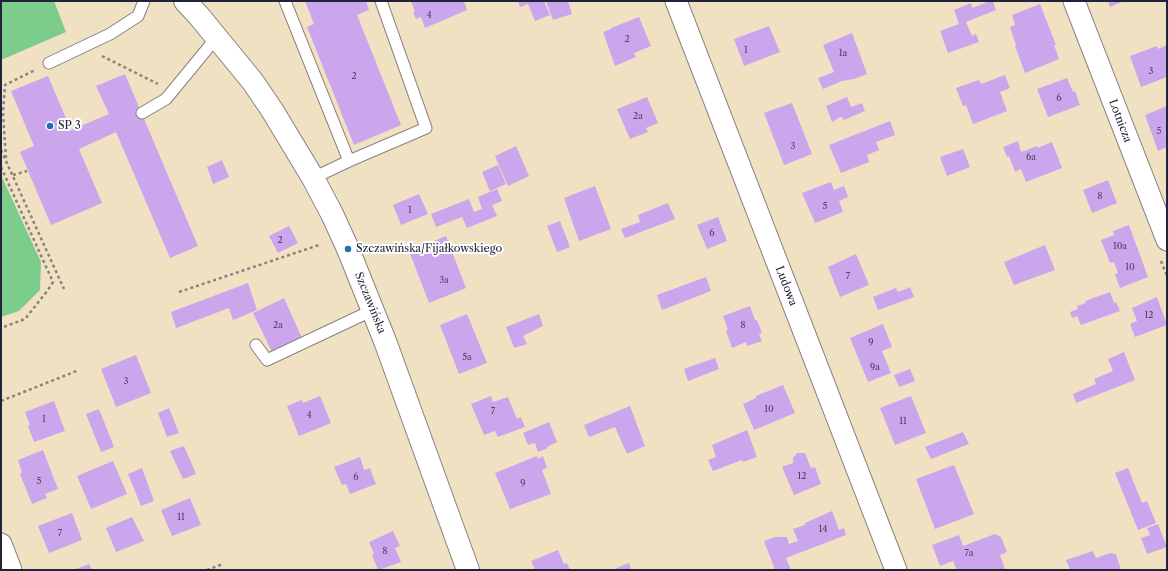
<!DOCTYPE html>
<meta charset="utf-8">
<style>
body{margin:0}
#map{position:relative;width:1168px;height:571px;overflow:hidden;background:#f0e1c3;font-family:"Libre Caslon Text",serif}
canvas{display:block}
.frame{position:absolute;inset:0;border:2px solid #22223b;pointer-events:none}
</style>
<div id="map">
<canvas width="1168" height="571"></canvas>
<div class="frame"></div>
</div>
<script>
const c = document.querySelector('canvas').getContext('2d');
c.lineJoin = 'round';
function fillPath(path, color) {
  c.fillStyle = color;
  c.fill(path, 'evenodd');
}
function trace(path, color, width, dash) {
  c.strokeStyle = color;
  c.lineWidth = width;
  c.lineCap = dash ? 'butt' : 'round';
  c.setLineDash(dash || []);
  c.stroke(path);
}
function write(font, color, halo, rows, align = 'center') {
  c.font = font + ' "Libre Caslon Text",serif';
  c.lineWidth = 4;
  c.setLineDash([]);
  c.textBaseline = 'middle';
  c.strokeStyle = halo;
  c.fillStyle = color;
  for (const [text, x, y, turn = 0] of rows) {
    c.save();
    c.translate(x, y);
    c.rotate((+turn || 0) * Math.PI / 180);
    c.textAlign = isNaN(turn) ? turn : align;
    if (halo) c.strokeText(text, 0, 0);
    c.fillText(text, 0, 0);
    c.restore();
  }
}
fillPath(new Path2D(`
 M1 1H54L66 32 1 60Z
 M1 175 41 262 40 290 19 311 1 317Z`), '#7ccc8c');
fillPath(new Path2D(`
 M305 1H366L369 10 357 15 401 125 354 145 307 27 314 24Z
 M411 1H464L467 10 425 28 421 17 416 19 413 12H415Z
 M518 1H544L550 15 535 21 528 4 520 7Z
 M546 1H568L572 14 553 20Z
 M990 1H993L996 10 966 22 972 36 976 34 979 42 948 53 940 31 959 24 954 10 971 3 972 8Z
 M1108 1H1124L1110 7Z
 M1040 4 1056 45H1054L1059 59 1025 73 1015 46 1016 45 1010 27 1015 25 1012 15Z
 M639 17 651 46 634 53 636 57 615 66 603 32 611 29V28Z
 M769 26 780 52 744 66 734 39Z
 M852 33 867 74 854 79 842 81 823 89 818 78 834 72 823 45Z
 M1167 45V77L1141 87 1130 56 1157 46 1158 49Z
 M125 74 198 246 170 258 116 132 79 149 102 203 51 225 20 152 34 146 11 91 48 76 71 130 109 114 96 86Z
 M1005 75 1010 88 1000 92 1007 111 973 124 966 105 963 106 956 88 979 80 981 84Z
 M1067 78 1073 92 1075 91 1080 105 1048 117 1037 89Z
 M647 97 658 123 646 128 648 132 630 139 617 109Z
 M847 97 851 107 862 103 865 111 844 120 842 117H840L832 122 826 106Z
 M792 103 812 154 784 165 764 113Z
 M1167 106V147L1158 151 1145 115Z
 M890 121 895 135 876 142 879 150 867 155 869 162 841 173 829 145Z
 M1018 141 1021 152 1037 146V148L1052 142 1062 168 1026 182 1021 169 1015 172 1009 156 1007 157 1003 147Z
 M516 146 529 176 508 186 495 156Z
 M963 149 970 167 947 176 940 157Z
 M222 160 229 177 213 184 207 167Z
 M498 165 506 184 490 191 482 172Z
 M1108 180 1117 203 1092 213 1083 190Z
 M831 182 834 190 844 186 848 197 839 201 843 212 815 223 802 193Z
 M595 186 611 229 579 241 564 198Z
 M497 189 502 201 492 205 497 216 467 228 462 217 436 227 431 214 469 199 474 212 482 209 478 197Z
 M419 194 428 214 401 225 393 205Z
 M668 203 675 219 625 238 621 229 640 222 638 215Z
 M718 217 727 241 707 249 697 225Z
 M560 221 570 247 557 252 547 226Z
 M1129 225 1148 277 1120 288 1115 274 1118 273 1114 262 1110 263 1101 240 1114 235 1113 231Z
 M289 226 298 243 278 253 269 236Z
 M446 236 466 288 429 303 409 251Z
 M1045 245 1055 270 1014 285 1004 262Z
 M856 254 869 285 840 297 828 267Z
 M706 277 711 291 662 310 657 295Z
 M248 283 257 310 233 320 229 308 176 328 171 312Z
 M910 287 914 297 878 310 873 297 896 288 898 292Z
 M1110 292 1114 303 1116 302 1120 311 1081 325 1077 316 1072 318 1070 312 1078 309 1077 306 1086 303 1085 301Z
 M1157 297 1167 325 1135 337 1130 324 1137 321 1132 308Z
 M284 298 302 338 272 352 253 313Z
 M750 306 755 320H757L762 333 759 334 762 341 747 346 746 342 732 348 726 331 728 330 723 316Z
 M467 314 487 363 459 374 440 325Z
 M539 314 543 326 523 336 527 344 514 348 506 327Z
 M883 324 892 347 882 351 891 373 868 382 850 338Z
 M1124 352 1135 380 1076 403 1073 394 1096 384 1094 379 1113 371 1108 359Z
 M136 355 151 393 116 407 101 369Z
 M715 358 719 369 688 381 684 369Z
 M910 369 915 381 899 387 894 375Z
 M783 385 795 413 754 430 743 404 756 398V396Z
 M320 396 331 423 299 436 287 406 302 400 303 403Z
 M491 396 493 402 508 397 517 419 521 417 525 427 498 437 495 431 484 435 471 404Z
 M911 396 926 433 895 445 880 408Z
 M54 401 65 431 34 442 28 426 30 425 25 412Z
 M630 406 645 446 627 454 615 427 589 437 584 425Z
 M169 408 179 433 167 437 158 413Z
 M99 409 114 447 101 452 86 414Z
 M549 422 557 442 547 447 548 448 538 452 535 443 528 445 523 433Z
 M747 430 757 457 743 462 742 460 713 471 708 460 716 457 712 445Z
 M963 432 969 444 931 459 925 447Z
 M184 446 196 474 183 479 170 451Z
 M43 450 58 489 45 494 47 498 32 504 20 474 22 473 18 460Z
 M797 453H805L811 468 815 467 821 484 794 495 782 467 793 463V458Z
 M537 456 538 459 543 456 547 468 542 470 551 494 510 509 495 473Z
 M360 457 364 470 370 468 376 484 350 494 346 484 342 485 334 467Z
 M113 461 127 494 91 509 77 476Z
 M954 465 974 514 935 529 916 479Z
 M142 468 154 501 141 506 128 474Z
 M1128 468 1142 503 1147 501 1156 523 1138 530 1115 473Z
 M190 498 201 525 172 536 161 510Z
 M832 511 839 530 844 528 846 535 786 558 791 570H775L764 541 775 537H787L789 544 798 541 793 529 805 525V523Z
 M72 513 82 540 49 553 38 526Z
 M132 517 144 541 116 552 106 528Z
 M1158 524 1167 547 1147 554 1141 538 1150 535 1147 528Z
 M393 531 400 546 395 548 401 562 378 570 372 555 374 554 369 542Z
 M995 534 1001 537 1007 552 1000 555 1005 569 1003 570H957L953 561 940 566 932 545 959 535 963 546Z
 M558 550 564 564 567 563 570 570H535L531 561Z
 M1093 551 1096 558 1110 553 1116 554 1121 570H1070L1066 560Z
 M629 563 631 570H612Z
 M89 564 92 570H73Z`), '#cba6ec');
const service = new Path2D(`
 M285 1 349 161
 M49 63 110 34 138 16 144 1
 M142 113 166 99 217 37
 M313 178 349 161 426 128 381 1
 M256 345 267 360 373 310`);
const minor = new Path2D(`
 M676 1 896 570
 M1074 1 1167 240
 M1 544 11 570`);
const tertiary = new Path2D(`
 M185 1 199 16 253 82 272 110 313 178 332 214 348 249 385 341 468 570`);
trace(service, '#89827f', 13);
trace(minor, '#89827f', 23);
trace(tertiary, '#89827f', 24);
trace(new Path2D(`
 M102 56 158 84
 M1 150 64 289
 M6 158 3 113 5 85 35 70
 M1 167 53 282 48 290 25 319 1 328
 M13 175 27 171
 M1161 261 1167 276
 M179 292 319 245
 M1 401 79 370
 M207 570 223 564`), '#89827f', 2.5, [3, 3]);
trace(service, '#fff', 11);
trace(minor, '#fff', 21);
trace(tertiary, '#fff', 22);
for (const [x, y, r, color] of [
 [50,126,4,"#1f6fb2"],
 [348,249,4,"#1f6fb2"]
]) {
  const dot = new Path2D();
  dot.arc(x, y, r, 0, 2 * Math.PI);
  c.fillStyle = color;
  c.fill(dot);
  trace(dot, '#fff', 1.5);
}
write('9px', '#4c4367', null, [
 ["4",429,15],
 ["2",627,39],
 ["1",746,50],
 ["1a",843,53],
 ["3",1151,71],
 ["2",354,76],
 ["6",1059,98],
 ["2a",638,116],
 ["5",1159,131],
 ["3",793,146],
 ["6a",1031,157],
 ["8",1100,196],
 ["5",825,206],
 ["1",410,210],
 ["6",712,233],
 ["2",280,240],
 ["10a",1120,246],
 ["10",1130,267],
 ["7",848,276],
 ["3a",444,280],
 ["12",1149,315],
 ["2a",278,325],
 ["8",743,325],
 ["9",871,342],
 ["5a",467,357],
 ["9a",875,367],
 ["3",126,381],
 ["10",769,409],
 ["7",493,411],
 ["4",309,415],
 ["1",44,419],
 ["11",903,421],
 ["12",802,476],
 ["6",356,477],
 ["5",39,481],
 ["9",523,483],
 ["11",181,517],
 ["14",823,529],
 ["7",60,533],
 ["8",385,551],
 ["7a",969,553]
]);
write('11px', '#22223b', '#fff', [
 ["Lotnicza",1120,121,69],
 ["Ludowa",786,286,69],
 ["Szczawińska",370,303,68]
]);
write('11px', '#22223b', '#fff', [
 ["SP 3",58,126],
 ["Szczawińska/Fijałkowskiego",356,249]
], 'left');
</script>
